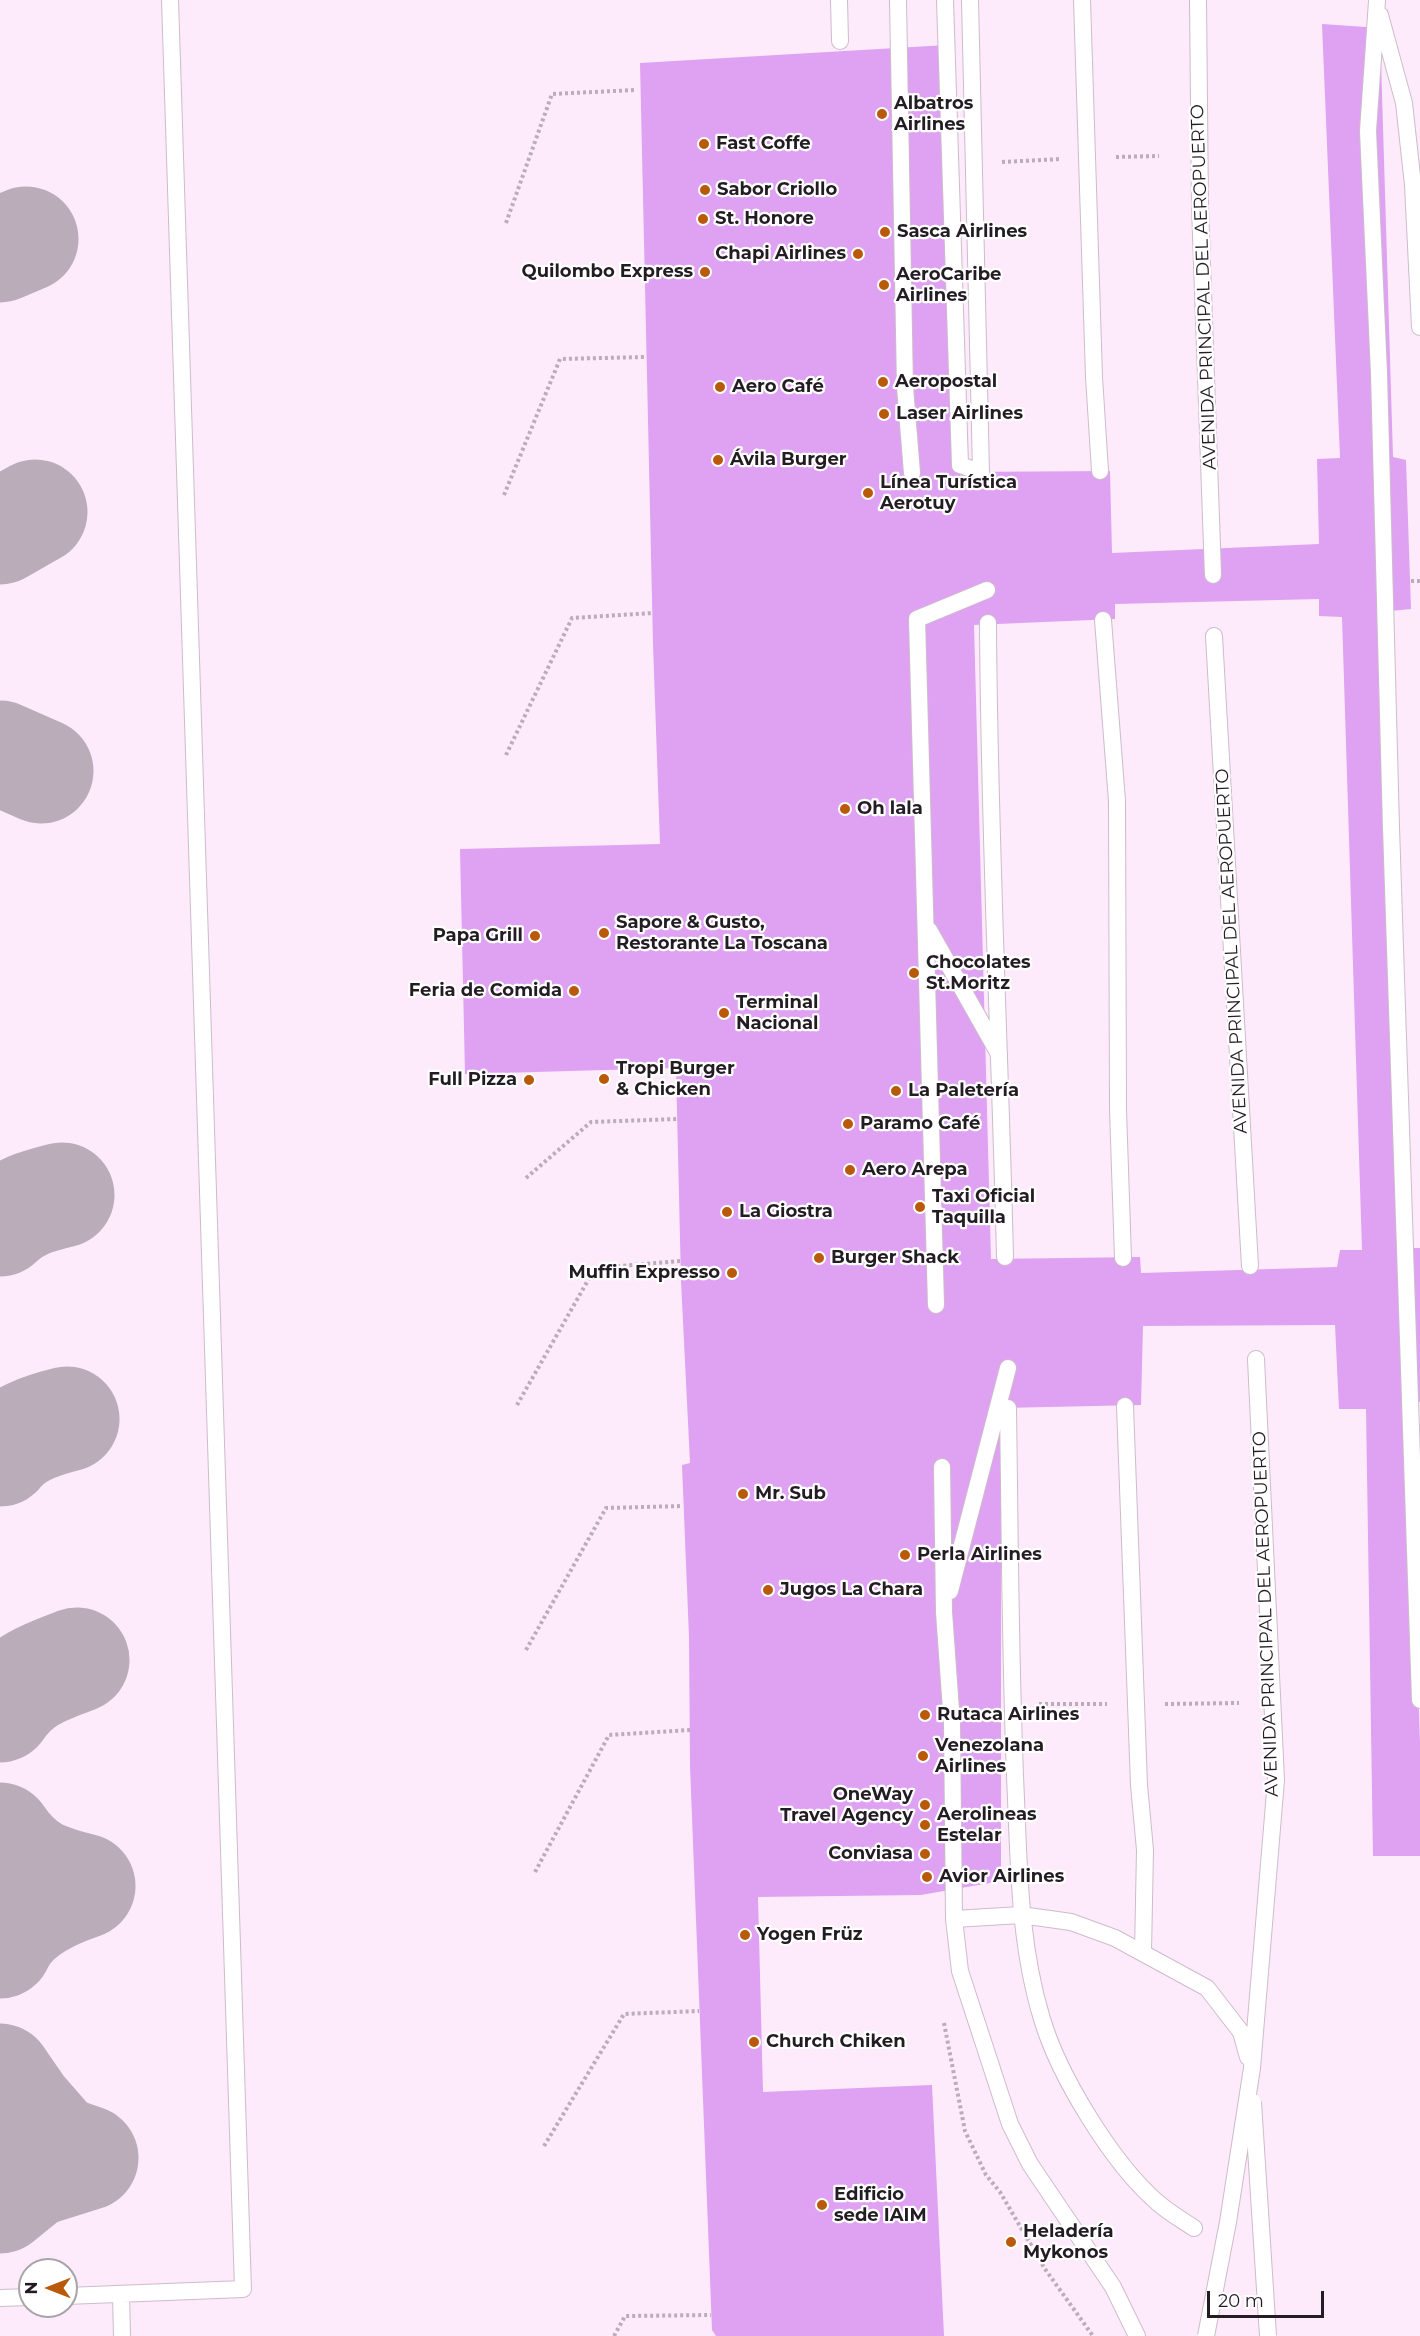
<!DOCTYPE html>
<meta charset="utf-8">
<style>
body{margin:0}
#map{position:relative;width:1420px;height:2336px;overflow:hidden;background:#fdebfb;font-family:Montserrat,sans-serif}
canvas{display:block}
.north{position:absolute;left:18px;top:2258px;width:60px;height:60px;box-sizing:border-box;background:#fff;border:2px solid #a7a5a7;border-radius:50%;rotate:270deg;font-size:16px;font-weight:700;line-height:24px;text-align:center;color:#231d23}
.north::after{content:'';display:block;margin:auto;width:21px;height:27px;background:#b85a0a;clip-path:polygon(50% 0,100% 100%,50% 72%,0 100%)}
.scale{position:absolute;left:1207px;top:2291px;width:117px;height:27px;box-sizing:border-box;border:3px solid #231d23;border-top:0;padding-left:8px;font-size:18px;line-height:21px;white-space:nowrap;color:#231d23;-webkit-text-stroke:4px #fff;paint-order:stroke}
</style>
<div id="map">
<canvas width="1420" height="2336"></canvas>
<div class="north">N</div>
<div class="scale">20 m</div>
</div>
<script>
const c = document.querySelector('canvas').getContext('2d');
c.lineJoin = 'round';
function trace(path, color, width, dash) {
  c.strokeStyle = color;
  c.lineWidth = width;
  c.lineCap = dash ? 'butt' : 'round';
  c.setLineDash(dash || []);
  c.stroke(path);
}
function fillPath(path, color) {
  c.fillStyle = color;
  c.fill(path, 'evenodd');
}
function write(font, color, halo, rows, align = 'center') {
  c.font = font + ' Montserrat,sans-serif';
  c.lineWidth = 4.5;
  c.setLineDash([]);
  c.textBaseline = 'middle';
  c.strokeStyle = halo;
  c.fillStyle = color;
  for (const [text, x, y, turn = 0] of rows) {
    c.save();
    c.translate(x, y);
    c.rotate((+turn || 0) * Math.PI / 180);
    c.textAlign = isNaN(turn) ? turn : align;
    if (halo) c.strokeText(text, 0, 0);
    c.fillText(text, 0, 0);
    c.restore();
  }
}
trace(new Path2D(`
 M0 250 26 239
 M0 532 35 512
 M0 753 41 771
 M0 1224C18 1206 38 1201 62 1195
 M0 1454C16 1433 43 1425 67 1419
 M0 1710C20 1680 45 1672 77 1660
 M0 1835C23 1869 44 1876 83 1886
 M0 1946C15 1913 51 1897 83 1886
 M0 2076 22 2108 57 2148 86 2158
 M0 2201 32 2175 86 2158`), '#baacb8', 105);
fillPath(new Path2D(`
 M1322 24 1380 28 1393 457 1406 460 1411 609 1391 611 1405 1248H1420V1402H1409L1420 1744V1856H1373L1366 1409H1339L1335 1325 1143 1326 1141 1405 1001 1408V1881L921 1895 758 1897 763 2092 932 2085 944 2336H716L712 2330 690 1766 689 1637 682 1465 690 1463 681 1281 676 1068 465 1074 460 849 660 844 653 644 640 63 947 45 959 472 1110 471 1112 553 1319 544 1317 459 1340 458ZM1319 599V616L1342 617 1362 1250H1340L1337 1267 1141 1273 1140 1257 991 1259 974 625 1115 619V604Z`), '#dfa1f2');
const lane = new Path2D(`
 M839 0 840 41
 M898 0 905 387 912 473
 M945 0 960 465 981 472 970 0
 M1082 0 1094 377 1100 471
 M1198 0 1200 207 1213 575
 M1377 1 1368 131 1379 373 1391 827 1420 1700
 M1380 15 1404 103 1413 185 1420 327
 M1103 620 1117 801 1118 1110 1123 1258
 M988 623C989 834 1000 1046 1005 1257
 M1214 636 1250 1266
 M929 930 999 1054
 M936 1305 917 619 987 590
 M1125 1406 1139 1785 1145 1850 1143 1952
 M1008 1408C1010 1538 1010 1668 1016 1799 1019 1873 1020 1947 1042 2019 1059 2076 1112 2163 1157 2202 1168 2212 1182 2220 1194 2228
 M942 1467 944 1612 952 1724 954 1919 960 1971 1010 2124 1030 2164 1113 2287 1137 2336
 M950 1591 1008 1368
 M954 1919 1021 1915 1071 1922 1115 1938 1207 1988 1241 2032 1248 2057
 M1252 2068 1276 1780 1256 1359
 M121 2294 122 2336
 M66 2296 243 2289 170 0
 M0 2298 30 2297`);
trace(lane, '#cdbccb', 18);
trace(new Path2D(`
 M1116 157 1159 156
 M1002 162 1061 159
 M506 223 552 94 635 90
 M504 495 560 359 646 357
 M1411 581H1420
 M506 755 572 618 653 613
 M526 1178 591 1122 677 1119
 M517 1405 595 1268 681 1261
 M526 1650 606 1508 683 1506
 M1039 1704H1107
 M1165 1704 1239 1703
 M535 1872 609 1735 690 1730
 M944 2023 965 2131 986 2175 1000 2192 1045 2269 1093 2336
 M544 2146 624 2014 699 2011
 M614 2336 625 2316 711 2315`), '#baacb9', 4, [3, 3]);
trace(lane, '#fff', 16);
const laneBridge = new Path2D(`
 M1253 2102 1268 2336
 M1206 2336 1228 2222 1252 2068`);
trace(laneBridge, '#cdbccb', 18, []);
trace(laneBridge, '#fff', 16);
for (const [x, y, r, color] of [
 [882,114,6,"#b85a0a"],
 [704,144,6,"#b85a0a"],
 [705,190,6,"#b85a0a"],
 [703,219,6,"#b85a0a"],
 [885,232,6,"#b85a0a"],
 [858,254,6,"#b85a0a"],
 [705,272,6,"#b85a0a"],
 [884,285,6,"#b85a0a"],
 [883,382,6,"#b85a0a"],
 [720,387,6,"#b85a0a"],
 [884,414,6,"#b85a0a"],
 [718,460,6,"#b85a0a"],
 [868,493,6,"#b85a0a"],
 [845,809,6,"#b85a0a"],
 [604,933,6,"#b85a0a"],
 [535,936,6,"#b85a0a"],
 [914,973,6,"#b85a0a"],
 [574,991,6,"#b85a0a"],
 [724,1013,6,"#b85a0a"],
 [604,1079,6,"#b85a0a"],
 [529,1080,6,"#b85a0a"],
 [896,1091,6,"#b85a0a"],
 [848,1124,6,"#b85a0a"],
 [850,1170,6,"#b85a0a"],
 [920,1207,6,"#b85a0a"],
 [727,1212,6,"#b85a0a"],
 [819,1258,6,"#b85a0a"],
 [732,1273,6,"#b85a0a"],
 [743,1494,6,"#b85a0a"],
 [905,1555,6,"#b85a0a"],
 [768,1590,6,"#b85a0a"],
 [925,1715,6,"#b85a0a"],
 [923,1756,6,"#b85a0a"],
 [925,1805,6,"#b85a0a"],
 [925,1825,6,"#b85a0a"],
 [925,1854,6,"#b85a0a"],
 [927,1877,6,"#b85a0a"],
 [745,1935,6,"#b85a0a"],
 [754,2042,6,"#b85a0a"],
 [822,2205,6,"#b85a0a"],
 [1011,2242,6,"#b85a0a"]
]) {
  const dot = new Path2D();
  dot.arc(x, y, r, 0, 2 * Math.PI);
  c.fillStyle = color;
  c.fill(dot);
  trace(dot, '#fff', 2);
}
write('bold 18px', '#231d23', '#fff', [
 ["Albatros",894,104],
 ["Airlines",894,125],
 ["Fast Coffe",716,144],
 ["Sabor Criollo",717,190],
 ["St. Honore",715,219],
 ["Sasca Airlines",897,232],
 ["Chapi Airlines",846,254,"right"],
 ["Quilombo Express",693,272,"right"],
 ["AeroCaribe",896,275],
 ["Airlines",896,296],
 ["Aeropostal",895,382],
 ["Aero Café",732,387],
 ["Laser Airlines",896,414],
 ["Ávila Burger",730,460],
 ["Línea Turística",880,483],
 ["Aerotuy",880,504],
 ["Oh lala",857,809],
 ["Sapore & Gusto,",616,923],
 ["Restorante La Toscana",616,944],
 ["Papa Grill",523,936,"right"],
 ["Chocolates",926,963],
 ["St.Moritz",926,984],
 ["Feria de Comida",562,991,"right"],
 ["Terminal",736,1003],
 ["Nacional",736,1024],
 ["Tropi Burger",616,1069],
 ["& Chicken",616,1090],
 ["Full Pizza",517,1080,"right"],
 ["La Paletería",908,1091],
 ["Paramo Café",860,1124],
 ["Aero Arepa",862,1170],
 ["Taxi Oficial",932,1197],
 ["Taquilla",932,1218],
 ["La Giostra",739,1212],
 ["Burger Shack",831,1258],
 ["Muffin Expresso",720,1273,"right"],
 ["Mr. Sub",755,1494],
 ["Perla Airlines",917,1555],
 ["Jugos La Chara",780,1590],
 ["Rutaca Airlines",937,1715],
 ["Venezolana",935,1746],
 ["Airlines",935,1767],
 ["OneWay",913,1795,"right"],
 ["Travel Agency",913,1816,"right"],
 ["Aerolineas",937,1815],
 ["Estelar",937,1836],
 ["Conviasa",913,1854,"right"],
 ["Avior Airlines",939,1877],
 ["Yogen Früz",757,1935],
 ["Church Chiken",766,2042],
 ["Edificio",834,2195],
 ["sede IAIM",834,2216],
 ["Heladería",1023,2232],
 ["Mykonos",1023,2253]
], 'left');
write('18px', '#231d23', '#fff', [
 ["AVENIDA PRINCIPAL DEL AEROPUERTO",1204,287,-92],
 ["AVENIDA PRINCIPAL DEL AEROPUERTO",1232,951,-93],
 ["AVENIDA PRINCIPAL DEL AEROPUERTO",1266,1614,-92]
]);
</script>
